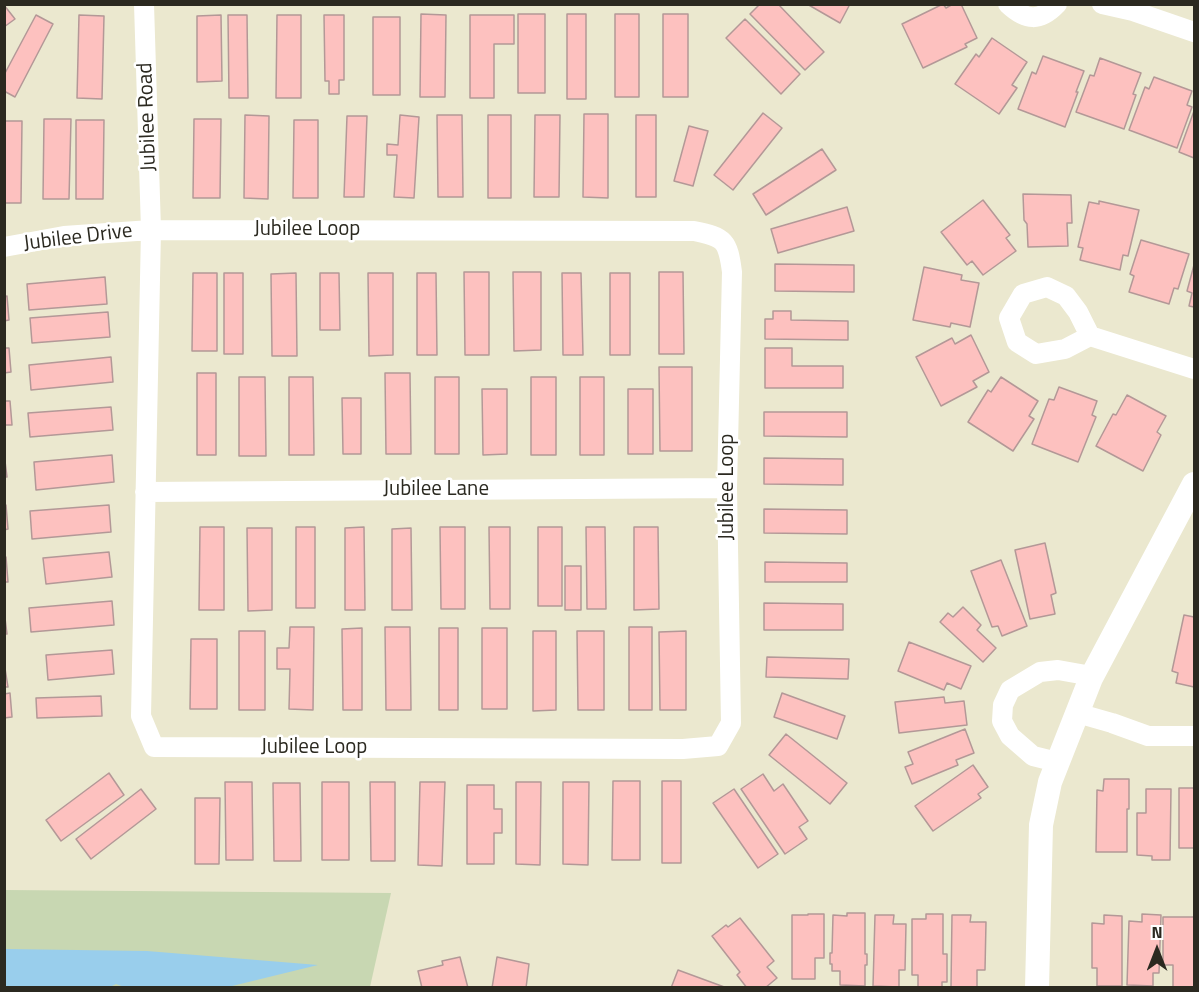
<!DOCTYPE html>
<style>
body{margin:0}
#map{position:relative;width:1199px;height:992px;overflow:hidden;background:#ebe8cf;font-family:"Titillium Web",sans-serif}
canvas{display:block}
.frame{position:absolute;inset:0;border:6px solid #2b2920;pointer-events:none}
.north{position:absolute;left:1127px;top:920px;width:60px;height:60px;-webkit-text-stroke:4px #fff;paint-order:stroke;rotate:0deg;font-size:16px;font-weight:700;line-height:24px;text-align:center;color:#2b2920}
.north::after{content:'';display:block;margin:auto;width:21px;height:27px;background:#2b2920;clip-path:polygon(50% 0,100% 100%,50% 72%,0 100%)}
</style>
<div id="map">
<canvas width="1199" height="992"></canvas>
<div class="frame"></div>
<div class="north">N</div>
</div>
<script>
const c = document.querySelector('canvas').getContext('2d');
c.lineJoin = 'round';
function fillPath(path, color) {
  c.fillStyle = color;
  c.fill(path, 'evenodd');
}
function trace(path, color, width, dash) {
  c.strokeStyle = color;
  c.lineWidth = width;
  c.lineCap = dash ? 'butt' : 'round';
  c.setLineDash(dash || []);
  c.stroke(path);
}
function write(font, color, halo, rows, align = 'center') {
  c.font = font + ' "Titillium Web",sans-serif';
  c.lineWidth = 5;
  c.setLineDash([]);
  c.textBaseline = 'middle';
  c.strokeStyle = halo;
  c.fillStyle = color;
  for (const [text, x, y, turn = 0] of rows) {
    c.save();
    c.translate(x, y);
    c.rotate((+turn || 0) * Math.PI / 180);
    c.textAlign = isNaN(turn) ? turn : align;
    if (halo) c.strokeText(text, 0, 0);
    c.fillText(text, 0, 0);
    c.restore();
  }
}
fillPath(new Path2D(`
 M4 890 391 893 370 987 5 988Z`), '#c8d7b2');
fillPath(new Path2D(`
 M5 949 147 951 318 965 228 987 127 988 116 984 108 988 5 987Z`), '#99ceec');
const building = new Path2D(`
 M760 4H778L824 52 805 70 750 14Z
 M807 4H850L840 23Z
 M943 4 946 8 953 4H961L977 38 965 44 967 47 923 68 902 24Z
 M4 5 15 19 4 27Z
 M421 14 446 15 445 97H420Z
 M518 14H545V93H518Z
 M567 14H586V99H567Z
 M615 14H639V97H615Z
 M663 14H688V97H663Z
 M36 15 53 24 15 97 4 91V75Z
 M79 15 104 16 102 99 77 98Z
 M221 15 222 81 197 82V16Z
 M228 15H247L248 98H229Z
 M277 15H301V98H276Z
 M324 15H344V80H339V94H329V81H325Z
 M470 15H514V44H494V98H470Z
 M373 17H400V95H373Z
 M745 19 800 74 781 94 726 38Z
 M992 38 1027 62 1012 85 1017 88 999 114 955 84 976 54 979 57Z
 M1043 56 1084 71 1076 92H1078L1065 127 1018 109 1032 72 1036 74Z
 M1100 58 1141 73 1133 94 1136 95 1124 129 1076 112 1090 75 1094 76Z
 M1154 77 1192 91 1187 105 1192 107 1177 148 1129 130 1145 87 1149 89Z
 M1194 111V158L1179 152Z
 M763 113 782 128 733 190 714 175Z
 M584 114H608V198L583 197Z
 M245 115 269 116 268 199 244 198Z
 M400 115 419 117 414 198 394 197 397 155H387V144L398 145Z
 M437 115H462L463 197H438Z
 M488 115H511V198H488Z
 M535 115H560L559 197H534Z
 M636 115H656V197H636Z
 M347 116H367L364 197H344Z
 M44 119H71L69 199H43Z
 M194 119H221L220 198H193Z
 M76 120H104L103 199H76Z
 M294 120H318V198H293Z
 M4 121H22L21 203H4Z
 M689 126 708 131 693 186 674 181Z
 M822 149 836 170 766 215 753 194Z
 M1023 194 1071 195 1072 223H1067L1068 246 1028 247 1027 224 1024 220Z
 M983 200 1010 235 1006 238 1016 251 983 275 972 261 967 265 941 232Z
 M1099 201 1139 210 1128 256 1123 255 1120 270 1080 260 1083 248 1078 247 1089 202 1099 204Z
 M847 207 854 231 778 253 771 229Z
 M1141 240 1189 254 1178 289 1174 288 1169 304 1129 292 1134 276 1130 274Z
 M775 264 854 265V292L775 291Z
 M1194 265V307L1189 306 1192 293 1187 291Z
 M924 267 962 275 961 280 979 283 970 327 951 323 950 327 913 320Z
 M464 272H489V355H465Z
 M513 272H541V350L514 351Z
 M659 272H683L684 354H659Z
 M193 273H217V351H192Z
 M224 273H243V354H224Z
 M296 273 297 356H272L271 274Z
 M320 273H339L340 330H320Z
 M368 273H393V355L369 356Z
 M417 273H436L437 355H417Z
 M562 273H581L583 355H563Z
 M610 273H630V355H610Z
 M105 277 107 304 29 310 27 284Z
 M7 296 9 320 4 321V297Z
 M773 311H791V320L848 321V340L765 339V319H773Z
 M108 312 110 337 32 343 30 318Z
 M971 335 989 372 973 381 977 387 941 406 916 357 952 338 955 344Z
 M4 348H9L11 372 4 373Z
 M765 348H792V366H843V388H765Z
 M111 357 113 382 31 390 29 365Z
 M659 367H692V451H660Z
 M197 373H216V455H197Z
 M385 373H410L411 454H386Z
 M239 377H265L266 456H239Z
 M289 377H313L314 455H289Z
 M435 377H459V454H435Z
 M531 377H556V455H531Z
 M580 377H604V455H580Z
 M1001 377 1038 401 1029 416 1034 419 1013 451 968 422 988 390 991 392Z
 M1059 387 1097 401 1092 415 1096 417 1078 462 1032 444 1049 399 1054 400Z
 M482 389H507V454L483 455Z
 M628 389H653V454H628Z
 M1127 395 1166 416 1157 432 1161 435 1143 471 1096 446 1113 414 1116 415Z
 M342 398H361V454H343Z
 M4 401H10L12 425H4Z
 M111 407 113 430 30 437 28 413Z
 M764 412H847V437L764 436Z
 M4 453 7 477H4Z
 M112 455 114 482 36 490 34 462Z
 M764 458 843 459V485L764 484Z
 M4 505H6L8 529 4 530Z
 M109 505 111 532 32 539 30 511Z
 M764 509 847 510V534L764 533Z
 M200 527H224V610H199Z
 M296 527H315V608H296Z
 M364 527 365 610H345V528Z
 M440 527H465V609H441Z
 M489 527H510V609H490Z
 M538 527H562V606H538Z
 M586 527H605L606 609H587Z
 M634 527H658L659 609 634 610Z
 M247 528H272V610L248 611Z
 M411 528 412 610H392V529Z
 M1045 543 1056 593 1051 595 1055 614 1030 619 1015 550Z
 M109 552 112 577 46 584 43 558Z
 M4 557H6L8 582H4Z
 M1001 560 1027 626 1002 636 998 626 992 627 971 571Z
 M765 562 847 563V582H765Z
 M565 566H581V610H565Z
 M112 601 114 625 31 632 29 608Z
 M764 603 843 604V630H764Z
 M963 607 981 625 977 630 996 648 983 662 940 622 948 613 953 617Z
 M4 610 7 634H4Z
 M1184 615 1194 617V687L1176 683 1178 673 1172 671Z
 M290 627H314L313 710 289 709 290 669H277V648H289Z
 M385 627H410L411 710H386Z
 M629 627H652V710H629Z
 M362 628V710H343L342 629Z
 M439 628H458V710H439Z
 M482 628H507V709H482Z
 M239 631H265V710H239Z
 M533 631H556V710L533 711Z
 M577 631H604V710H578Z
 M686 631V710H660L659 632Z
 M191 639H217V709H190Z
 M909 642 971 666 961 689 947 683 944 690 898 671Z
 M112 650 114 674 48 680 46 655Z
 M767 657 849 659 848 679 766 677Z
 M4 662 8 687H4Z
 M10 693 12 717 4 718V694Z
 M782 693 845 716 837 739 774 717Z
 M101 696 102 716 37 718 36 698Z
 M944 697 945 703 964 701 967 725 899 733 895 702Z
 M965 729 974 753 956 760 958 765 912 784 905 767 913 764 908 752Z
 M786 734 847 783 830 804 769 755Z
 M973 765 988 787 978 794 981 798 933 831 915 806Z
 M109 773 124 795 61 841 46 820Z
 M763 774 774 791 783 784 808 821 799 827 807 839 785 854 741 789Z
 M1104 779H1129V809H1127V852H1096L1097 790 1103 791Z
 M613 781H640V860H612Z
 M662 781H681V863H662Z
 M225 782H252L253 860H226Z
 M322 782H349V860H322Z
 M370 782H395V861H371Z
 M420 782H445L442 866 418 865Z
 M516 782H541L540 865 516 864Z
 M563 782H589L588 865 563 864Z
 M273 783H300L301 861H274Z
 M467 785H494V809H502V833H494V864H467Z
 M1179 788H1194V848H1179Z
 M141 789 156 809 91 859 76 839Z
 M734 789 778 854 758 868 713 803Z
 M1146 789H1171L1170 860H1152V856L1137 855V813H1146Z
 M195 798H220L219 864H195Z
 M847 913H865V954H867V965H865V986L840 985V971H832V964H830V953H832L833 915 847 916Z
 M808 914H824V958H815V979H792V915H808Z
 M926 914H943V954H947V982H942V987H918V975H912V919H926Z
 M1142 914 1161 915 1159 973H1153V986L1127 985 1129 921 1142 922Z
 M875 915H894L893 924H906L905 970H899V987L873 986Z
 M952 915H971L970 922H986L985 970H977V987H951Z
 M1104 915 1122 916V986H1097V968H1092V923L1104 924Z
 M1163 917H1194V987H1173V965H1163Z
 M740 918 774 961 767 967 777 978 765 988H747L737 975 740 972 712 936 726 925 728 927Z
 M460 957 468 988H422L418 971 443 965 442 961Z
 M497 957 529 964 526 988H492Z
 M678 970 727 988H671Z`);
fillPath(building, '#fdc1bf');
trace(building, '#b39897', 1.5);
trace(new Path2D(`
 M1008 4C1026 21 1040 22 1057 4
 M1102 4 1133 11 1194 32
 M4 247 64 236 151 230 694 231C725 237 728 241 732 272L727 488 731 723 718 746 683 749 154 747 141 716 151 230 144 4
 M1090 336 1078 312 1066 296 1047 287 1023 294 1009 318 1017 342 1036 354 1065 349 1090 336 1194 369
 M145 492 727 488
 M1077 713 1112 723 1148 736H1194
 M1057 762 1033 756 1010 736 1002 721 1003 705 1010 690 1040 672 1058 670 1086 675 1091 678`), '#fff', 20);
trace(new Path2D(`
 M1037 988 1041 825 1050 782 1091 678 1194 484`), '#fff', 24);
write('21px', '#2b2920', '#fff', [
 ["Jubilee Road",148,117,-92],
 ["Jubilee Loop",307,230],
 ["Jubilee Drive",78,238,-7],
 ["Jubilee Loop",728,487,-90],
 ["Jubilee Lane",436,490],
 ["Jubilee Loop",314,748]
]);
</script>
